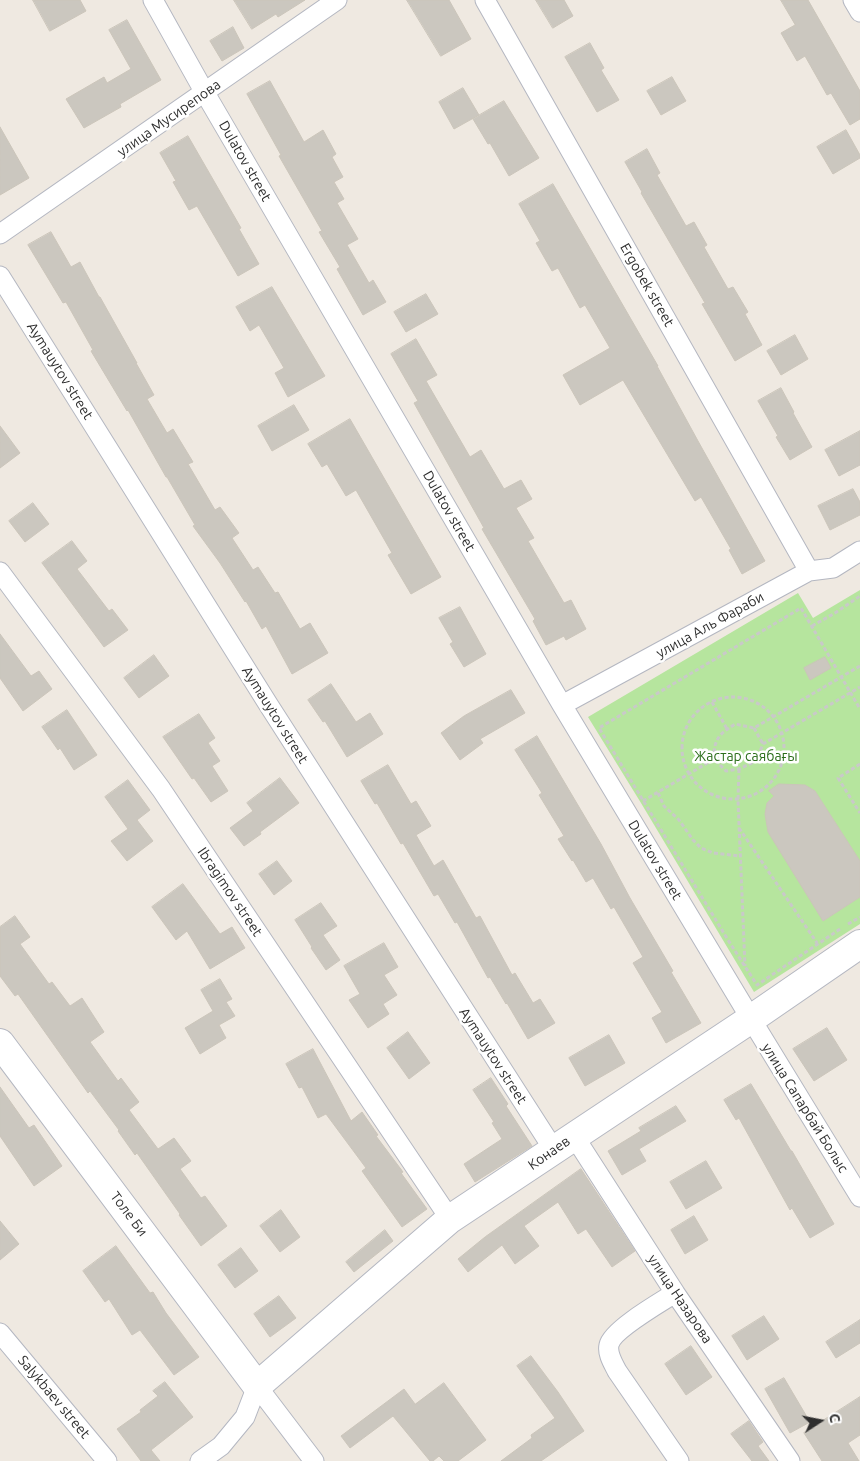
<!DOCTYPE html>
<meta charset="utf-8">
<style>
body{margin:0}
#map{position:relative;width:860px;height:1461px;overflow:hidden;background:#efe9e1;font-family:Ubuntu,sans-serif}
canvas{display:block}
.north{position:absolute;left:795px;top:1396px;width:50px;height:50px;-webkit-text-stroke:4px #fff;paint-order:stroke;rotate:79deg;font-size:14px;font-weight:700;line-height:20px;text-align:center;color:#2e2e2e}
.north::after{content:'';display:block;margin:auto;width:18px;height:22px;background:#2e2e2e;clip-path:polygon(50% 0,100% 100%,50% 72%,0 100%)}
</style>
<div id="map">
<canvas width="860" height="1461"></canvas>
<div class="north">С</div>
</div>
<script>
const c = document.querySelector('canvas').getContext('2d');
c.lineJoin = 'round';
function fillPath(path, color) {
  c.fillStyle = color;
  c.fill(path, 'evenodd');
}
function trace(path, color, width, dash) {
  c.strokeStyle = color;
  c.lineWidth = width;
  c.lineCap = dash ? 'butt' : 'round';
  c.setLineDash(dash || []);
  c.stroke(path);
}
function write(font, color, halo, rows, align = 'center') {
  c.font = font + ' Ubuntu,sans-serif';
  c.lineWidth = 5;
  c.setLineDash([]);
  c.textBaseline = 'middle';
  c.strokeStyle = halo;
  c.fillStyle = color;
  for (const [text, x, y, turn = 0] of rows) {
    c.save();
    c.translate(x, y);
    c.rotate((+turn || 0) * Math.PI / 180);
    c.textAlign = isNaN(turn) ? turn : align;
    if (halo) c.strokeText(text, 0, 0);
    c.fillText(text, 0, 0);
    c.restore();
  }
}
fillPath(new Path2D(`
 M860 590V924L754 992 641 803 588 717 798 593 813 618Z`), '#b6e59e');
const building = new Path2D(`
 M33 0H80L86 11 50 31Z
 M234 0H305L278 17 276 14 252 29Z
 M407 0H449L471 39 441 56Z
 M536 0H564L573 16 553 28Z
 M781 0H808L860 91V119L850 125 831 93 827 95 805 56 797 61 781 33 795 25Z
 M127 20 161 80 120 104 121 107 84 128 66 99 104 77 107 83 131 69 109 30Z
 M233 27 244 48 222 61 210 41Z
 M590 43 604 68 601 70 619 100 597 112 565 57Z
 M672 77 686 101 661 115 647 91Z
 M270 81 304 142 323 130 336 154 332 157 343 177 334 182 344 199 337 203 358 239 347 245 369 283 373 280 386 302 363 315 337 269 340 267 319 232 322 231 279 156 281 155 247 94Z
 M463 88 479 115 454 129 439 102Z
 M504 101 539 158 509 176 490 143 488 144 473 119Z
 M0 127 29 178 0 195Z
 M846 130 860 155V158L833 174 817 147Z
 M188 136 241 228 239 229 259 264 238 276 197 206 189 210 173 182 176 181 160 153Z
 M647 149 660 173 657 175 686 226 694 222 707 245 704 247 728 289 733 287 748 312 745 314 762 345 735 361 702 304 705 303 641 193 642 192 625 162Z
 M553 184 658 366H657L698 441 765 561 742 574 729 550 731 549 701 497 695 501 623 380 580 405 563 375 610 348 585 305 580 308 558 268 552 271 536 243 540 241 519 204Z
 M51 232 71 267 80 262 99 297H100L137 363H136L154 395 147 399 167 433 173 429 193 462 188 464 215 510 220 507 239 533 232 538 253 570 258 567 275 593 278 592 300 629 310 623 328 653 292 674 266 626 262 629 246 601 245 602 220 563 193 526 195 525 167 477H166L128 410 127 411 91 351 93 350 66 302 63 303 28 245Z
 M272 287 325 376 288 397 275 373 284 368 259 325 250 331 236 307Z
 M426 294 438 314 406 332 394 312Z
 M795 335 808 359 781 375 767 351Z
 M416 339 437 375 426 381 470 457 481 450 504 489 521 480 532 499 516 508 534 538 528 541 564 603 571 600 586 629 566 640 564 636 546 645 533 621 535 619 482 529 484 528 414 403 418 401 391 354Z
 M781 388 794 412 793 413 812 447 790 460 776 437 778 436 758 401Z
 M294 405 309 430 272 451 258 426Z
 M350 419 441 577 411 594 388 555 392 553 356 490 346 496 327 464 322 467 308 444Z
 M0 426 20 453 0 468Z
 M860 431V465L839 476 825 450Z
 M853 489 860 502V515L830 530 818 506Z
 M33 503 49 524 25 542 9 521Z
 M72 541 87 561 77 569 109 611 112 609 128 630 104 647 42 563Z
 M460 607 486 654 464 667 450 644 453 642 439 618Z
 M0 634 31 676 39 671 52 689 23 711 0 678Z
 M154 655 169 676 139 698 124 678Z
 M825 657 831 668 810 680 804 668Z
 M331 684 356 722 370 713 383 734 347 757 325 721 323 722 308 700Z
 M511 690 525 713 480 739 483 743 460 760 441 733 464 716Z
 M67 710 97 755 74 770 60 748 58 750 42 727Z
 M199 714 215 738 208 743 220 761 212 766 228 791 211 802 194 778 192 779 163 737Z
 M537 736 601 844 630 898 673 971 671 972 701 1023 666 1043 652 1018 662 1012 633 963 643 957 614 907 611 909 593 878 586 882 573 860 572 861 558 839 564 836 539 795 542 793 515 750Z
 M388 765 411 804 416 801 431 826 416 835 434 866 443 860 476 918 480 916 512 975 515 973 533 1003 540 999 555 1023 528 1039 507 1003 506 1004 490 977 488 978 457 922 455 923 438 894 434 896 403 843 401 844 377 803 375 804 361 781Z
 M280 778 299 803 260 832 261 834 244 846 230 828 253 811 247 803Z
 M128 780 150 810 137 820 153 841 127 861 111 841 128 829 105 797Z
 M779 784 805 785 815 791 860 861V897L823 921 768 832 765 814 767 803 774 796 769 791Z
 M277 861 292 881 274 895 259 874Z
 M183 884 220 934 232 927 245 948 210 969 187 931 176 940 152 907Z
 M321 903 337 926 323 935 340 960 326 970 311 948 312 947 295 920Z
 M15 916 30 937 20 944 49 984 52 982 70 1006 82 998 104 1032 90 1042 118 1081 121 1078 139 1102 129 1110 158 1149 174 1138 191 1161 180 1169 201 1198 205 1196 227 1226 201 1246 179 1215 180 1214 137 1153 135 1155 118 1131 119 1130 90 1091 88 1093 18 994 15 996 0 976V927Z
 M384 943 398 967 384 975 397 995 383 1004 389 1014 368 1028 349 1000 360 994 344 966Z
 M220 979 232 999 226 1002 235 1016 219 1025 226 1038 200 1054 185 1028 213 1011 201 990Z
 M827 1028 847 1060 814 1081 793 1049Z
 M408 1032 430 1063 409 1079 387 1048Z
 M609 1035 625 1063 585 1086 569 1058Z
 M313 1049 351 1121 362 1112 378 1135 376 1136 403 1172 401 1173 427 1209 402 1227 362 1171 366 1168 326 1114 318 1118 302 1087 299 1088 286 1064Z
 M491 1078 508 1104 506 1106 532 1146 475 1182 464 1164 502 1139 492 1123 494 1122 473 1090Z
 M751 1084 791 1151H792L834 1224 810 1238 792 1208 790 1210 739 1118 736 1120 724 1100Z
 M0 1087 29 1128 34 1125 62 1166 34 1186 0 1136Z
 M676 1106 686 1121 639 1149 646 1161 622 1175 608 1151 641 1131 639 1128Z
 M706 1161 722 1188 686 1209 670 1182Z
 M581 1169 635 1251 612 1267 586 1229 578 1234 558 1202 524 1226 539 1246 515 1264 502 1245 468 1272 458 1259 485 1237Z
 M281 1210 300 1237 280 1252 260 1226Z
 M694 1216 708 1240 685 1254 671 1230Z
 M0 1221 19 1244 0 1260Z
 M385 1230 393 1241 354 1272 346 1262Z
 M116 1246 150 1293 153 1292 166 1313 199 1357 174 1375 140 1330 132 1335 109 1299 105 1302 83 1271Z
 M241 1248 258 1271 235 1288 218 1265Z
 M279 1296 296 1318 270 1337 254 1314Z
 M764 1316 779 1339 747 1360 732 1336Z
 M860 1320V1343L836 1358 826 1342Z
 M691 1346 712 1377 686 1395 665 1364Z
 M531 1356 558 1392 584 1431 541 1461H501L532 1438 531 1435 555 1418 517 1366Z
 M784 1378 810 1422 790 1433 765 1389Z
 M165 1382 193 1417 151 1450 160 1461H141L117 1429 141 1412 140 1410 158 1396 153 1391Z
 M444 1383 486 1440 458 1461H444L439 1456 433 1461H430L393 1416 350 1448 341 1436 404 1389 415 1404Z
 M860 1397V1435L848 1443 859 1461H822L804 1433Z
 M749 1421 763 1442 758 1446 769 1461H752L731 1434Z`);
fillPath(building, '#cbc7bf');
trace(building, '#cbc5ba', 1);
const minor = new Path2D(`
 M153 0 205 93 562 705 751 1019 860 1197
 M485 0 809 571
 M853 0 860 12
 M0 234 337 0
 M0 276 268 704 554 1150
 M0 572 161 789 450 1219
 M562 705 809 571 833 568 860 551
 M574 1136 675 1293 790 1461
 M675 1293C661 1302 612 1330 609 1345 607 1354 613 1363 617 1371L679 1461
 M0 1333 107 1461
 M257 1386 314 1461
 M200 1461 221 1446 245 1417 257 1386`);
const secondary = new Path2D(`
 M0 1043 257 1386 450 1219 751 1019 860 944`);
trace(minor, '#b4b7c1', 21);
trace(secondary, '#b4b7c1', 30);
trace(new Path2D(`
 M812 626 835 613 860 596
 M682 748a51 51 0 1 1 102 0a51 51 0 1 1-102 0Z
 M712 702 727 729
 M754 728 763 744
 M714 759C714 739 718 735 735 724L754 728 860 666
 M860 764 838 778 860 813
 M739 769 738 800 745 966
 M658 793 664 806 679 820 693 840 701 848 713 853 740 856
 M643 801 714 759 726 771 739 769 756 761 763 744 860 687
 M739 828 817 943
 M848 924 860 917
 M840 929 757 985 728 940 599 728 801 608 860 709`), '#c9c9c9', 3, [4, 2.5]);
trace(minor, '#fff', 19);
trace(secondary, '#fff', 28);
write('14px', '#2e2e2e', '#fff', [
 ["улица Мусирепова",169,118,-35],
 ["Dulatov street",245,161,60],
 ["Ergobek street",647,285,60],
 ["Aymauytov street",60,371,58],
 ["Dulatov street",449,511,60],
 ["улица Аль Фараби",710,625,-29],
 ["Aymauytov street",275,715,58],
 ["Dulatov street",655,860,59],
 ["Ibragimov street",230,892,56],
 ["Aymauytov street",493,1056,57],
 ["улица Cапарбай Болыс",805,1108,58],
 ["Конаев",549,1153,-35],
 ["Толе Би",129,1214,53],
 ["улица Назарова",680,1299,56],
 ["Salykbaev street",54,1397,50]
]);
write('14px', '#2c6e1b', '#fff', [
 ["Жастар саябағы",746,756]
]);
</script>
